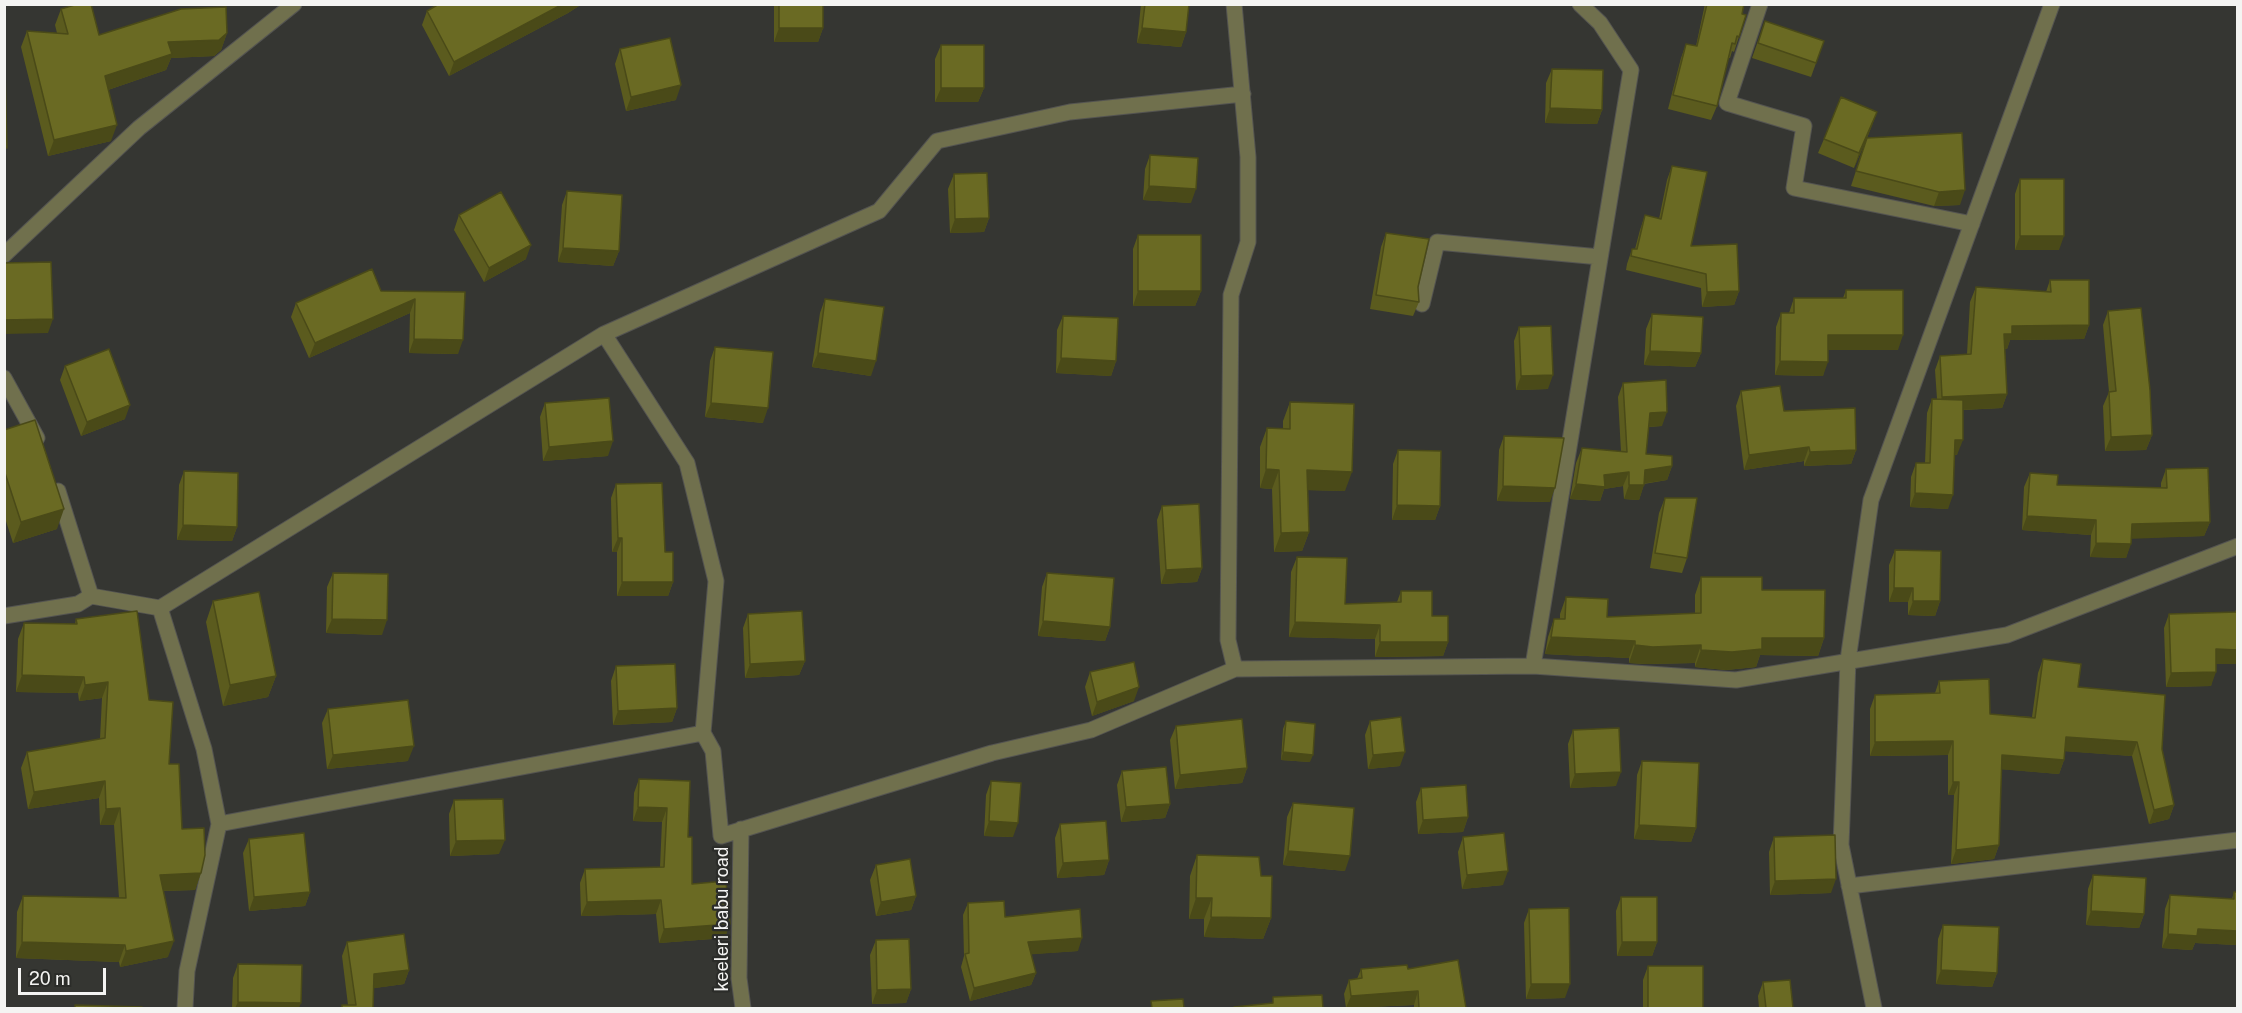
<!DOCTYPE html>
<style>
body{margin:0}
#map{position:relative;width:2242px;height:1013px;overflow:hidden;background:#353632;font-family:"Public Sans",sans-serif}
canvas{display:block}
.frame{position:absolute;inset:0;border:6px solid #f4f4f2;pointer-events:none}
.scale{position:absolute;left:18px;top:968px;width:88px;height:27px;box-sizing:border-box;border:3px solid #f4f4f2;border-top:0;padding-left:8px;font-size:18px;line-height:21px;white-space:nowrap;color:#f4f4f2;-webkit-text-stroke:4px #2b2c29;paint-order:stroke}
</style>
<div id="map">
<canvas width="2242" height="1013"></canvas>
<div class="frame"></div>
<div class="scale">20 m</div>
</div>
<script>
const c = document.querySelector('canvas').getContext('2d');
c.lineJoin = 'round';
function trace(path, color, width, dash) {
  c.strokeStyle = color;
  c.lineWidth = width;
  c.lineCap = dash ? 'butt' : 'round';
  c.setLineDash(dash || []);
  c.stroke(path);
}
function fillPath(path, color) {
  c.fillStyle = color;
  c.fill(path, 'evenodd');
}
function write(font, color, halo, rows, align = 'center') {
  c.font = font + ' "Public Sans",sans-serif';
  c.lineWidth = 4.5;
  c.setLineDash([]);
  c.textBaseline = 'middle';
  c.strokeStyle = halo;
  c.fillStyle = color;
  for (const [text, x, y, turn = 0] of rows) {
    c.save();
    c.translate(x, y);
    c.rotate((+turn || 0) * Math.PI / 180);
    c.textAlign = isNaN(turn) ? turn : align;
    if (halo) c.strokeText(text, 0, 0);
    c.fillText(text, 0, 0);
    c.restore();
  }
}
const street = new Path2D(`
 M1234 4 1248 157V242L1231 295 1228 640 1235 669
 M1760 4 1727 103 1804 126 1794 188 1972 224
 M4 255 139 128 294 4
 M1422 304 1437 242 1600 257
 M604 334 879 211 937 141 1070 112 1243 94
 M4 378 37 438
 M58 491 91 596 160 608 204 749 219 824 187 971 185 1008
 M160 608 604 334 687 463 716 581 703 733 713 751 721 836 992 753 1091 730 1235 669 1533 666 1736 680 2007 635 2238 546
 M4 616 78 604 91 596
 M1533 666 1631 70 1600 23 1580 4
 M219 824 703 733
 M741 829 739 978 743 1008
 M1849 886 2238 840
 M1874 1008 1841 845 1848 660 1871 500 2052 4`);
trace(street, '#545451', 17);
trace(street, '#70704d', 15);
fillPath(new Path2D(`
 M439 4H582L568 13 449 76 422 25 427 11Z
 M774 4H823V28L818 42H774Z
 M1141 4H1189L1186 32 1181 47 1137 43Z
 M1705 4H1744L1742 14 1746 15 1734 52 1732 51 1730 58H1728L1717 106 1711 120 1668 109 1681 58 1686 44 1696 46Z
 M61 9 99 35 227 33 221 50 214 56 171 58 166 70 108 90 111 141 48 156 21 47 27 31 57 33 55 25Z
 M1765 21 1824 41 1811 77 1752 58Z
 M941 45 984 88 978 102H935V59Z
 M620 49 676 100 626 111 615 64Z
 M1552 69 1602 110 1597 124 1545 123 1546 83Z
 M1877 112 1867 138 1960 205 1934 206 1851 186 1866 140 1854 168 1818 153 1824 139Z
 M1150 155 1191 203 1143 200 1145 169Z
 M1672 166 1691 246 1739 291 1734 305 1702 307 1701 288 1626 270 1627 264 1632 249H1635L1640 230 1645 215 1659 219 1667 180Z
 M954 174 989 218 984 232 950 233 948 189Z
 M2020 179 2059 250H2015V194Z
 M567 191 619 251 613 266 558 262 562 205Z
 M459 215 526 259 484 282 454 230Z
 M1386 233 1419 302 1413 316 1370 309 1381 247Z
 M1138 235 1201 291 1195 306H1133V249Z
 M2050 280 2089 325 2084 339 2010 340 2007 349H2004L2007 394 2002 408 1963 410 1957 455H1954L1948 509 1910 507 1911 477 1916 463H1925L1927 413 1932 399H1937L1935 370 1940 356 1967 354 1970 302 1976 287 2046 292Z
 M1846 290 1898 350H1828L1823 376 1775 375 1776 327 1781 313H1789L1794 298H1843Z
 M381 291 465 292 458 354 409 353 410 313 309 358 291 317 296 303Z
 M825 299 871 376 812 367 820 313Z
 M2108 311 2152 435 2146 450 2105 451 2103 406 2109 392 2103 325Z
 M1652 314 1701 353 1695 367 1644 365 1646 329Z
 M1063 316 1116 361 1111 376 1056 373 1057 330Z
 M1519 327 1548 389 1516 390 1514 341Z
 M715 347 763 423 705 417 710 361Z
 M65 366 125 419 81 436 60 380Z
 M1623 383 1662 426 1648 427 1646 454 1672 466 1667 480 1644 484 1639 500 1624 499 1623 486 1604 489 1600 501 1570 499 1576 463 1582 448 1621 452 1618 397Z
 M1741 391 1784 411 1856 450 1851 464 1804 466V461L1744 470 1736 406Z
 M1290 402 1345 491 1308 490 1309 532 1302 551 1274 552 1272 489 1260 488V447L1267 428H1283V421Z
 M545 403 608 456 543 461 540 417Z
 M4 430 57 529 13 543 4 515Z
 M1504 436 1550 502 1497 501 1499 450Z
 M1398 450 1440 506 1435 520H1392L1393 464Z
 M2166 469 2210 522 2204 536 2132 538 2126 558 2090 557 2091 535 2022 530 2024 487 2030 473 2057 485 2161 488V483Z
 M184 471 237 527 232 541 177 540 179 485Z
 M616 484 673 582 668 596H617V552H612L611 498Z
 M1665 498 1687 558 1682 573 1650 568 1659 513Z
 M1162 506 1202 568 1197 582 1161 584 1157 520Z
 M1895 550 1940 601 1935 616 1908 615V602H1889V565Z
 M1297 557 1345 604 1397 602 1401 591 1432 616 1448 642 1443 656 1375 657V639L1289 637 1291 572Z
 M333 573 382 635 326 633 327 587Z
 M1047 573 1110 627 1105 641 1038 636 1042 587Z
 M1701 577 1762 590 1824 638 1818 656 1760 655 1756 667 1726 670 1695 667V663L1647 664 1629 663V658L1545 654 1548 637 1554 619H1560V614L1566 597 1607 617 1695 613V595Z
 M213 601 276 676 268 697 223 706 206 622Z
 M2238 605V664H2216L2211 686 2166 687 2164 628 2169 614 2235 612Z
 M748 614 805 661 799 675 745 678 743 628Z
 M76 619 149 700 169 764 182 829 201 873 195 890 163 891 168 957 120 967 119 962 16 958 17 912 23 896 119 898 114 825H100L99 798 28 809 21 768 27 752 100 739 102 698 79 701 78 693 16 692 18 639 24 623 75 624Z
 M2043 659 2078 687 2162 749 2174 805 2169 819 2149 824 2132 756 2065 751 2064 760 2059 774 2001 769 1999 845 1994 859 1951 864 1954 795H1948V755L1870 756V709L1875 695 1935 693 1939 681 1990 714 2032 717 2038 673Z
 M616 666 677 708 672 722 613 725 611 681Z
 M1090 672 1134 701 1092 716 1085 687Z
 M328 709 408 761 327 769 322 723Z
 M1286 721 1310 762 1281 760 1283 729Z
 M1370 721 1400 766 1368 769 1365 735Z
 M1176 726 1247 768 1242 783 1175 789 1170 740Z
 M1573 730 1616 786 1570 788 1568 744Z
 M1642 761 1696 828 1691 842 1634 839 1637 775Z
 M1122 771 1170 804 1165 818 1121 822 1117 785Z
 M639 779 690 781 688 837 692 884 725 938 659 943 656 914 581 916 580 883 585 869 660 867 662 822 633 821 634 793Z
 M991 781 1013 837 984 836 986 795Z
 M1421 788 1468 817 1463 832 1418 834 1416 802Z
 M454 800 499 854 450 856 449 814Z
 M1293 803 1345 871 1283 865 1287 817Z
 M1060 824 1109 860 1104 875 1057 878 1055 838Z
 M1463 837 1503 885 1462 889 1458 852Z
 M1774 837 1831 893 1770 895 1769 852Z
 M249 839 310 892 305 906 249 911 243 853Z
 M1197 855 1261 876 1271 918 1263 939 1204 937V919H1189L1190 876Z
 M876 865 916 896 911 910 876 916 870 880Z
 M2093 875 2144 914 2139 928 2086 925 2088 889Z
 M2234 892 2238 945 2195 943 2192 950 2162 948 2165 909 2170 895 2232 899Z
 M1621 897 1657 942 1652 956H1617L1616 911Z
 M968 903 1005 917 1078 951 1031 954 1036 973 1031 985 970 1001 961 967 964 956 963 915Z
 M1529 909 1565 998 1526 999 1524 923Z
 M1943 925 1997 973 1992 987 1936 984 1938 939Z
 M876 940 911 989 906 1003 872 1004 870 955Z
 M347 942 409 970 404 984 374 988 373 1008H341L342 1005H348L342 956Z
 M238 964 299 1008H232L233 978Z
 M1648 966 1703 1008H1643V980Z
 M1361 969H1408L1466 1008H1414V1005L1346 1008 1344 994 1349 980 1357 979Z
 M1763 982 1793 1008H1759L1758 996Z`), '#5b5b1e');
fillPath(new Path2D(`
 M563 4H582L568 13 449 76 454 62Z
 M779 28H823L818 42H774Z
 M1142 28 1186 32 1181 47 1137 43Z
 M227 33 221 50 214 56 171 58 166 70 99 93 105 76 168 42Z
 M681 85 676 100 626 111 631 97Z
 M941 88H984L978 102H935Z
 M1550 108 1602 110 1597 124 1545 123Z
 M1877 112 1872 126 1854 168 1859 153Z
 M117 125 111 141 48 156 54 140Z
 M1149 186 1196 189 1191 203 1143 200Z
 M1965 190 1960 205 1934 206 1939 192Z
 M989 218 984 232 950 233 955 219Z
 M2020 236H2064L2059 250H2015Z
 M531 245 526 259 484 282 489 268Z
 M563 248 619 251 613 266 558 262Z
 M1138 291H1201L1195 306H1133Z
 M1739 291 1734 305 1702 307 1707 292Z
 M415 299 410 313 309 358 315 343Z
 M53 319 48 333 4 334V320Z
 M2089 325 2084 339 2010 340 2007 349 1998 348 2004 334 2012 326Z
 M1828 335H1903L1898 350H1823Z
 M414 339 463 340 458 354 409 353Z
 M1650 351 1701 353 1695 367 1644 365Z
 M818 353 876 361 871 376 812 367Z
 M1061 358 1116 361 1111 376 1056 373Z
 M1780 361 1828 362 1823 376 1775 375Z
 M1553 375 1548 389 1516 390 1521 376Z
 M2007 394 2002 408 1937 411 1942 397Z
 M711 403 768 408 763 423 705 417Z
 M130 405 125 419 81 436 87 422Z
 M1667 412 1662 426 1644 427 1650 413Z
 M2152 435 2146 450 2105 451 2111 437Z
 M1955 440H1963L1957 455 1949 454Z
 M613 441 608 456 543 461 549 447Z
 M1809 447 1804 461 1744 470 1749 455Z
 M1856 450 1851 464 1804 466 1810 452Z
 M1672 466 1667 480 1640 484 1645 470Z
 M1266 469 1279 470 1272 489 1260 488Z
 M1307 470 1352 472 1345 491 1300 490Z
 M1629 472 1623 486 1604 489 1600 501 1570 499 1576 484 1604 475Z
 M1629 485H1644L1639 500 1624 499Z
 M1503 486 1555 488 1550 502 1497 501Z
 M1915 493 1953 495 1948 509 1910 507Z
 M1397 505 1440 506 1435 520H1392Z
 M64 509 57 529 13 543 21 522Z
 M2027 516 2096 520 2091 535 2022 530Z
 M2210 522 2204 536 2127 539 2132 524Z
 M183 525 237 527 232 541 177 540Z
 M1309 532 1302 551 1274 552 1281 533Z
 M618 538H622L617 552H612Z
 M2096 543 2131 544 2126 558 2090 557Z
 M1202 568 1197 582 1161 584 1166 570Z
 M622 582H673L668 596H617Z
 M1894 588H1913L1908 602H1889Z
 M1913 601H1940L1935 616 1908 615Z
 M332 619 387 620 382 635 326 633Z
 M1043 621 1110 627 1105 641 1038 636Z
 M1295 622 1380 625 1375 639 1289 637Z
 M1551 637 1635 641 1629 658 1545 654Z
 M1762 638H1824L1818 656 1760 655 1756 667 1726 670 1695 667 1701 650Z
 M1380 642H1448L1443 656 1375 657Z
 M1635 645H1701L1695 663 1647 664 1629 663Z
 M2216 649 2238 650V664H2210Z
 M805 661 799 675 745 678 750 664Z
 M2216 672 2211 686 2166 687 2171 673Z
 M22 675 84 677 78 693 16 692Z
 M276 676 268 697 223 706 230 685Z
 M108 682 102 698 79 701 85 685Z
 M1139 687 1134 701 1092 716 1097 702Z
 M677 708 672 722 613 725 618 711Z
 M2066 737 2137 742 2132 756 2061 751Z
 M1953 741 1948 755 1870 756 1875 742Z
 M414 746 408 761 327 769 333 755Z
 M1283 752 1313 755 1310 762 1281 760Z
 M1405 752 1400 766 1368 769 1373 755Z
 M2002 755 2064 760 2059 774 1997 769Z
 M1247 768 1242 783 1175 789 1180 775Z
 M1621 772 1616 786 1570 788 1575 774Z
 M105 781 99 798 28 809 34 792Z
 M1953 782H1959L1954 795H1948Z
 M1170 804 1165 818 1121 822 1126 807Z
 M2174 805 2169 819 2149 824 2154 810Z
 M638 807 667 808 662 822 633 821Z
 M120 808 114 825H100L106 809Z
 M1468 817 1463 832 1418 834 1423 820Z
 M989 821 1018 823 1013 837 984 836Z
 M1639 825 1696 828 1691 842 1634 839Z
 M505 840 499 854 450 856 456 841Z
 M1999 845 1994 859 1951 864 1956 850Z
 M1288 851 1350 856 1345 871 1283 865Z
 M1109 860 1104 875 1057 878 1063 863Z
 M1508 871 1503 885 1462 889 1467 875Z
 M201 873 195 890 154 891 160 875Z
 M1836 879 1831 893 1770 895 1775 881Z
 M310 892 305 906 249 911 254 897Z
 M916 896 911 910 876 916 881 902Z
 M1196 898H1212L1204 919H1189Z
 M661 900 656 914 581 916 587 902Z
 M2091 911 2144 914 2139 928 2086 925Z
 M1211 917 1271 918 1263 939 1204 937Z
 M730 924 725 938 659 943 664 929Z
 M2198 929 2238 931V945L2195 943 2192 950 2162 948 2168 934Z
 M1082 938 1078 951 1023 955 1028 942Z
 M174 941 168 957 120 967 126 951Z
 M22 942 125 945 119 962 16 958Z
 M1622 942H1657L1652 956H1617Z
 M409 970 404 984 369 989 374 974Z
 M1941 970 1997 973 1992 987 1936 984Z
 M1036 973 1031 985 970 1001 974 988Z
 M1531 984H1570L1565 998 1526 999Z
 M911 989 906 1003 872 1004 877 990Z
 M1418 991 1414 1005 1346 1008 1351 996Z
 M238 1002 301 1003 299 1008H235Z`), '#4a4a18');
const building = new Path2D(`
 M78 4H91L99 35 181 9 226 7 227 33 219 40 168 42 172 54 105 76 117 125 54 140 27 31 68 34 61 9Z
 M439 4H563L454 62 427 11Z
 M779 4H823V28H779Z
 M1145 4H1189L1186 32 1142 28Z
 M1707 4H1744L1742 14 1746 15 1739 37 1737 36 1735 44 1732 43 1717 106 1673 95 1686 44 1697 46Z
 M1765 21 1824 41 1816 63 1758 43Z
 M4 31 7 148H4Z
 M670 38 681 85 631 97 620 49Z
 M941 45H984V88H941Z
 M1552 69 1603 70 1602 110 1550 108Z
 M1841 97 1877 112 1859 153 1824 139Z
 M1962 133 1965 190 1939 192 1856 171 1867 138Z
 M1150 155 1198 158 1196 189 1149 186Z
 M1672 166 1707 172 1691 246 1737 244 1739 291 1707 292 1706 274 1631 256 1632 249H1637L1645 215 1661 219Z
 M987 173 989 218 955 219 954 174Z
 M2020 179H2064V236H2020Z
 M567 191 622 195 619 251 563 248Z
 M501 192 531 245 489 268 459 215Z
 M1386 233 1429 239 1418 287 1419 302 1376 295Z
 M1138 235H1201V291H1138Z
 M51 262 53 319 4 320V263Z
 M372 269 381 291 465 292 463 340 414 339 415 299 315 343 296 303Z
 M2050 280H2089V325L2012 326V334H2004L2007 394 1942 397 1940 356 1971 354 1976 287 2051 292Z
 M1846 290H1903V335H1828V362L1780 361 1781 313H1794V298H1846Z
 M825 299 884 307 876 361 818 353Z
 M2141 308 2150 390 2152 435 2111 437 2109 392 2116 391 2108 311Z
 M1652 314 1703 317 1701 353 1650 351Z
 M1063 316 1118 318 1116 361 1061 358Z
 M1551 326 1553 375 1521 376 1519 327Z
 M715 347 773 352 768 408 711 403Z
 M109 349 130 405 87 422 65 366Z
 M1666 380 1667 412 1650 413 1646 454 1672 456V466L1645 470 1644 485H1629V472L1604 475 1605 487 1576 484 1582 448 1627 452 1623 383Z
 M1780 386 1784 411 1855 408 1856 450 1810 452 1809 447 1749 455 1741 391Z
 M609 398 613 441 549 447 545 403Z
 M1932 399 1963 400V440H1955L1953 495 1915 493 1916 463H1930Z
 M1290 402 1354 404 1352 472 1307 470 1309 532 1281 533 1279 470 1266 469 1267 428 1290 429Z
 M35 420 64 509 21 522 4 470V430Z
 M1504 436 1564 438 1555 488 1503 486Z
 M1398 450 1441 451 1440 506 1397 505Z
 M2208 468 2210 522 2132 524 2131 544 2096 543V520L2027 516 2030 473 2058 475 2057 485 2167 488 2166 469Z
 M184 471 238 473 237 527 183 525Z
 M662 483 665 552H673V582H622V538H618L616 484Z
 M1665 498H1697L1687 558 1655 553Z
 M1199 504 1202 568 1166 570 1162 506Z
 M1895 550 1941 551 1940 601H1913V588H1894Z
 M1297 557 1347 558 1345 604 1401 602V591H1432V616H1448V642H1380V625L1295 622Z
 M333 573 388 574 387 620 332 619Z
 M1047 573 1114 578 1110 627 1043 621Z
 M1701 577H1762V590H1825L1824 638H1762V649L1732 652 1701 650V645L1653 647 1635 645V641L1551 637 1554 619H1565L1566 597 1608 599 1607 617 1701 613Z
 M259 592 276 676 230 685 213 601Z
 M2238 605V650L2216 649V672L2171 673 2169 614 2237 612Z
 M137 611 149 700 173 702 169 764H179L182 829 204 828 205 855 201 873 160 875 174 941 126 951 125 945 22 942 23 896 126 898 120 808 106 809 105 781 34 792 27 752 105 738 108 682 85 685 84 677 22 675 24 623 77 624 76 619Z
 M802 611 805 661 750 664 748 614Z
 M2043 659 2081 664 2078 687 2165 695 2162 749 2174 805 2154 810 2137 742 2066 737 2064 760 2002 755 1999 845 1956 850 1959 782H1953V741L1875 742V695L1940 693 1939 681 1989 679 1990 714 2035 718Z
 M1134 662 1139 687 1097 702 1090 672Z
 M675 664 677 708 618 711 616 666Z
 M408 700 414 746 333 755 328 709Z
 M1401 717 1405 752 1373 755 1370 721Z
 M1242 719 1247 768 1180 775 1176 726Z
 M1286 721 1315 724 1313 755 1283 752Z
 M1619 728 1621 772 1575 774 1573 730Z
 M1642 761 1699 763 1696 828 1639 825Z
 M1166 767 1170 804 1126 807 1122 771Z
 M639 779 690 781 688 837H692V884L726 881 730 924 664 929 661 900 587 902 585 869 664 867 667 808 638 807Z
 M991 781 1021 783 1018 823 989 821Z
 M1466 785 1468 817 1423 820 1421 788Z
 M503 799 505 840 456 841 454 800Z
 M1293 803 1354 808 1350 856 1288 851Z
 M1106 821 1109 860 1063 863 1060 824Z
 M304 833 310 892 254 897 249 839Z
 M1504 833 1508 871 1467 875 1463 837Z
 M1835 835 1836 879 1775 881 1774 837Z
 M1197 855 1259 857 1261 876H1272L1271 918 1211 917 1212 898H1196Z
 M910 859 916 896 881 902 876 865Z
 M2093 875 2146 878 2144 914 2091 911Z
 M2234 892H2238V931L2198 929 2197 936 2168 934 2170 895 2234 899Z
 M1621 897H1657V942H1622Z
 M1004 901 1005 917 1080 909 1082 938 1028 942 1036 973 974 988 965 954 969 953 968 903Z
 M1569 908 1570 984H1531L1529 909Z
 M1943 925 1999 927 1997 973 1941 970Z
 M404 934 409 970 374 974 373 1008H342V1005H356L347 942Z
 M909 939 911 989 877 990 876 940Z
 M1458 960 1466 1008H1419L1418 991 1351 996 1349 980 1362 978 1361 969 1407 965 1408 969Z
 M238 964 302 965 301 1003 238 1002Z
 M1648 966H1703V1008H1648Z
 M1790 980 1793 1008H1766L1763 982Z
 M1322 995 1323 1008H1234V1007L1273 1003V997Z
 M1183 999 1184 1008H1152L1151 1001Z
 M75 1005 142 1007V1008H75Z`);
fillPath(building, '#6a6a23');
trace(building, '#4a4a18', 1.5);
write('18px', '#f4f4f2', '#2b2c29', [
 ["keeleri babu road",722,919,-90]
]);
</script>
